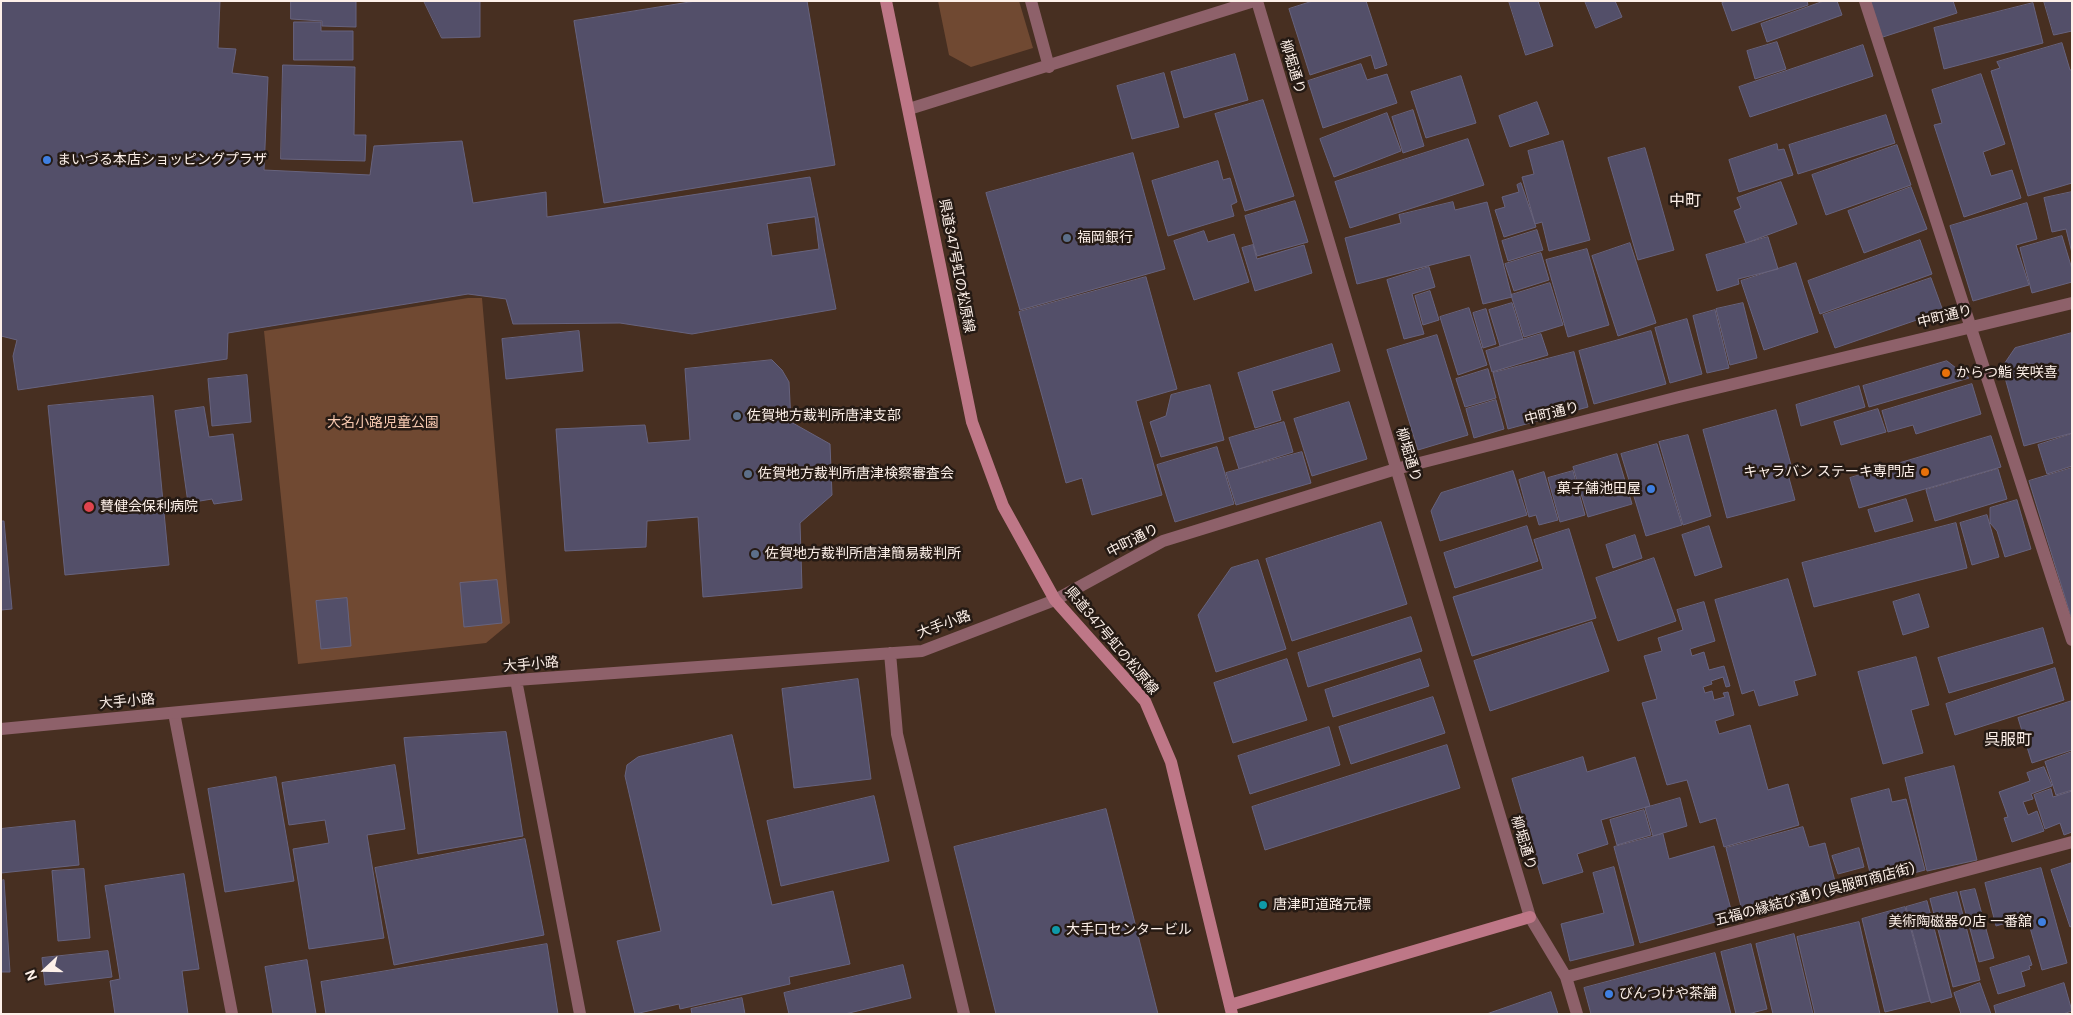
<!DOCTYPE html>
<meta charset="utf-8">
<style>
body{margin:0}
#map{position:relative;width:2073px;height:1015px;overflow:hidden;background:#472f21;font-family:"DM Sans",sans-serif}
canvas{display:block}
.frame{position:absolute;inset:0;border:2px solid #fdf0e9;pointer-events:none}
.north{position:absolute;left:20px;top:945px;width:50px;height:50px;-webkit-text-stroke:4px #251a14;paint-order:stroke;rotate:249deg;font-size:14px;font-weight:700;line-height:20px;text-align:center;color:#fdf0e9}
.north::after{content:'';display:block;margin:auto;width:18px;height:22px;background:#fdf0e9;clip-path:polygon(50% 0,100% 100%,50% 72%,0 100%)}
</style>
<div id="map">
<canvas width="2073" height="1015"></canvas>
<div class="frame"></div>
<div class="north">N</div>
</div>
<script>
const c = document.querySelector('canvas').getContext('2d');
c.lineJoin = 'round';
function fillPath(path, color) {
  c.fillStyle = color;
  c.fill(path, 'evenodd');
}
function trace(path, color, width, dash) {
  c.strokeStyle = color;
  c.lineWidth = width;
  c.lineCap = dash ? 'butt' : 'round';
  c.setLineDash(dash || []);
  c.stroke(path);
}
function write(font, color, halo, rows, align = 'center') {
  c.font = font + ' "DM Sans","Noto Sans JP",sans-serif';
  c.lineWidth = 5;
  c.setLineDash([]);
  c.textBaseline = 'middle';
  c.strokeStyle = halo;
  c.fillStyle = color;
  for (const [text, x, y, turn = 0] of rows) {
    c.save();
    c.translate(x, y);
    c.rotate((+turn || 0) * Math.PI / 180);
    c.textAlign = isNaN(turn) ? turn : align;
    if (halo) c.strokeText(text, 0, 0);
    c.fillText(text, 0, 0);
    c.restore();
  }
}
fillPath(new Path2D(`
 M938 1H1019L1033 48 971 67 949 55Z
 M468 298H482L510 623 486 643 298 664 264 331Z`), '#704932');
const building = new Path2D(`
 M1 1H220L218 48 236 49 232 73 268 77 264 170 370 175 374 146 462 141 473 203 546 192 547 217 810 177 836 309 692 334 620 323 513 324 506 299 468 294 228 333 227 359 18 390 13 356 17 340 1 336Z
 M291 1H356V27L322 26V21L291 19Z
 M424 1H480V37L442 38Z
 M696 1H807L835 165 604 203 574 21Z
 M1313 1H1366L1387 65 1375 69 1371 55 1310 75 1289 9Z
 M1509 1H1538L1553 46 1526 55Z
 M1585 1H1615L1622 17 1596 28Z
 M1728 1H1807L1808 5 1732 31 1722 3Z
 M1824 1H1837L1842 15 1767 42 1761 24Z
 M1871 1H1953L1957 13 1883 37Z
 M2044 1H2072V31L2054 35Z
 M2033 3 2043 43 1944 69 1934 28Z
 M294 22H321V31H353V60H294Z
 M1777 42 1786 69 1755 79 1747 51Z
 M2062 43 2070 70H2072V183L2028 196 1991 71 2000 68 1997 62Z
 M1863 45 1873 76 1750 117 1739 87Z
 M1235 54 1248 100 1184 118 1171 72Z
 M1361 64 1367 80 1387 74 1397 103 1323 128 1308 81Z
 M283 65 355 67 354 135H366L365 161 281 159Z
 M1164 73 1179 127 1132 139 1117 86Z
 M1981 74 2005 144 1983 152 1991 176 2012 170 2021 198 1964 217 1934 125 1942 123 1932 90Z
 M1461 76 1476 123 1426 138 1411 92Z
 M1263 100 1294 196 1245 211 1215 114Z
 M1537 102 1549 134 1510 147 1499 116Z
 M1413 110 1424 146 1403 153 1392 117Z
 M1387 113 1401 151 1334 177 1320 139Z
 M1886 115 1895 143 1798 174 1789 145Z
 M1468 139 1484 185 1350 228 1335 182Z
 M1563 141 1590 240 1549 251 1542 222 1535 224 1522 177 1534 174 1528 151Z
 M1777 144 1778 150 1784 149 1793 175 1739 192 1729 160Z
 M1897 145 1911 185 1826 215 1812 175Z
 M1645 148 1674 250 1638 260 1608 158Z
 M1133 153 1165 269 1020 310 986 193Z
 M1218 161 1223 180 1230 178 1237 202 1231 205 1234 216 1168 236 1152 181Z
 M1781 182 1797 224 1746 243 1734 211 1741 208 1737 198Z
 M1521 183 1536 227 1504 237 1495 210 1505 207 1502 197 1519 192 1517 185Z
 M1911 187 1927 229 1864 253 1848 211Z
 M2072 192V253L2066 229 2052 232 2044 198Z
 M1295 201 1308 242 1257 256 1245 216Z
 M1453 202 1455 210 1487 202 1512 297 1483 304 1470 255 1357 284 1345 238 1401 223 1399 215Z
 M2027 203 2037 239 2016 245 2029 285 1973 301 1950 226Z
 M815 217 819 249 772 256 767 224Z
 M1537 230 1543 250 1508 261 1502 241Z
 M1204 231 1208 242 1234 234 1249 282 1194 300 1174 241Z
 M2062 236 2072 269V282L2032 293 2020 248Z
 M1768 237 1778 269 1738 279 1739 284 1717 291 1706 255Z
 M1920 240 1932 274 1820 314 1808 281Z
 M1630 243 1656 323 1618 336 1592 256Z
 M1253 245 1257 259 1304 245 1312 273 1255 291 1242 248Z
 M1587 249 1609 325 1568 337 1546 260Z
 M1541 253 1549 280 1514 291 1505 264Z
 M1796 263 1818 332 1764 350 1741 281Z
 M1429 267 1435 287 1412 294 1424 334 1404 339 1387 280Z
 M1146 277 1177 389 1136 401 1162 495 1092 515 1082 478 1066 483 1019 312Z
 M1931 278 1943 311 1835 348 1823 315Z
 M1550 283 1563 325 1524 337 1511 295Z
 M1430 291 1439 320 1423 325 1415 296Z
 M1512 303 1523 339 1500 346 1489 310Z
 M1743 303 1757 358 1730 365 1716 309Z
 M1469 308 1487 365 1458 375 1440 317Z
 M1486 309 1496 344 1483 348 1473 313Z
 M1715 310 1729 368 1707 373 1693 316Z
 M1687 319 1702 374 1670 383 1655 328Z
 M579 331 583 371 506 379 502 339Z
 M1651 331 1666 384 1594 404 1579 351Z
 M2072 333V433L2024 446 2002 367 2015 348Z
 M1541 334 1548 355 1492 372 1486 351Z
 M1437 335 1468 435 1418 450 1387 350Z
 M1332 344 1340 371 1272 391 1281 420 1255 428 1238 373Z
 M1574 352 1588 407 1508 429 1493 373Z
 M772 360 782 370 789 382 791 422 830 444 832 495 800 523 802 588 703 597 698 517 647 521 646 547 565 551 556 429 645 425 648 443 690 440 685 369Z
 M1947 361 1969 378 1869 407 1863 386Z
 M1488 369 1496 398 1465 407 1456 379Z
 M247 375 251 422 212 426 208 379Z
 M1972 384 1981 414 1916 434 1913 425 1888 432 1882 411Z
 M1210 385 1224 440 1161 457 1150 422 1166 416 1171 395Z
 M1859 386 1865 407 1801 426 1796 405Z
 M153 396 169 565 65 575 48 406Z
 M1496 400 1504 429 1474 438 1466 409Z
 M1349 402 1367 459 1312 476 1294 419Z
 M204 407 209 437 233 434 242 500 214 504 212 499 188 503 175 411Z
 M1878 409 1886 432 1841 445 1834 422Z
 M1776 410 1791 465 1786 467 1795 500 1727 518 1703 430Z
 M1284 422 1293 452 1239 469 1229 438Z
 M2072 434V466L2047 474 2038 445Z
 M1688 435 1711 516 1683 525 1659 442Z
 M1991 436 2001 467 1859 508 1850 478Z
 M1657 444 1682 525 1646 536 1621 454Z
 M1217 447 1234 504 1175 522 1157 465Z
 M1302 452 1311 483 1236 505 1226 473Z
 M1617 454 1632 504 1588 517 1573 467Z
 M2072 468V620L2029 481Z
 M1998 469 2007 499 1935 521 1926 490Z
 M1513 471 1527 515 1440 541 1431 511 1441 493Z
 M1573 471 1585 515 1560 522 1548 478Z
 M1544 472 1558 520 1539 525 1536 515 1529 517 1519 480Z
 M1906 499 1913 521 1875 532 1868 510Z
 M2017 500 2031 549 2005 557 1997 531 1990 523V508Z
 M1987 515 1999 557 1972 565 1960 523Z
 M1 521H4L12 609 1 610Z
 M1381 522 1407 604 1292 641 1266 559Z
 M1956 523 1967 568 1814 607 1802 563Z
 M1527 526 1538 561 1455 588 1444 553Z
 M1709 526 1722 567 1695 576 1682 535Z
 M1569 529 1596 618 1472 656 1453 597 1543 569 1534 540Z
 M1635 535 1642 558 1613 568 1606 545Z
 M1654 558 1676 621 1618 641 1596 578Z
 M1258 560 1286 649 1216 672 1198 615 1231 568Z
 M1788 579 1816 675 1794 681 1798 695 1759 706 1754 690 1742 694 1715 600Z
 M497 580 502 623 464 627 460 583Z
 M1919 594 1929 627 1903 635 1893 602Z
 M347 598 351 646 321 649 316 601Z
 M1704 602 1715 641 1690 649 1692 656 1704 652 1709 670 1724 666 1730 686 1726 687 1723 677 1711 681 1712 684 1703 687 1705 693 1712 691 1714 700 1725 697 1723 693 1728 692 1734 715 1715 721 1719 734 1750 725 1768 790 1788 784 1799 825 1724 847 1716 818 1700 823 1687 780 1667 785 1642 703 1657 699 1644 656 1662 651 1658 638 1683 630 1677 610Z
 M1411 617 1422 651 1308 687 1298 653Z
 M1592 622 1609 671 1490 711 1474 661Z
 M2043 628 2053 663 1949 693 1938 658Z
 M1916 657 1929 705 1911 710 1923 753 1883 764 1858 672Z
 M1287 659 1307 720 1233 743 1214 683Z
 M1420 659 1429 686 1333 717 1325 690Z
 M2055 668 2064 700 1955 735 1946 704Z
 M858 679 871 779 794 788 782 689Z
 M1433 697 1445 733 1351 764 1339 727Z
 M2072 701V750L2032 763 2018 718Z
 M1329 727 1340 765 1250 794 1238 756Z
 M506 732 523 836 418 854 404 738Z
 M732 735 772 905 833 891 850 964 789 977 790 984 680 1009 679 1004 635 1014 617 941 661 931 625 776 627 765 638 757Z
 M1447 745 1460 788 1265 850 1252 807Z
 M2072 752V790L2056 795 2045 762Z
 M1583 757 1587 772 1635 757 1650 806 1601 820 1608 844 1577 854 1583 872 1543 884 1512 779Z
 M395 765 405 829 367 835 384 938 309 949 293 849 329 843 325 820 289 825 282 783Z
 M1954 766 1977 860 1927 871 1905 778Z
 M2044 767 2052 786 2031 794 2033 799 2023 802 2028 815 2037 811 2044 831 2012 842 2004 818 2008 817 1999 792 2030 781 2027 773Z
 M276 777 294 881 225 892 208 789Z
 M1889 789 1892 802 1906 799 1925 870 1873 884 1851 799Z
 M2051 789 2053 797 2072 791V832L2064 835 2060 823 2045 829 2034 795Z
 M874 796 889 861 781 886 767 821Z
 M1680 798 1687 826 1653 836 1645 808Z
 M1106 809 1158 1014H996L954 847Z
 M1644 810 1651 835 1617 845 1610 820Z
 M75 821 79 865 1 873V829Z
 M1803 827 1809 847 1825 843 1837 889 1743 914 1726 848Z
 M1663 834 1669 859 1714 846 1733 917 1640 943 1614 847Z
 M525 839 544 935 394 965 375 868Z
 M1859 848 1864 867 1838 874 1832 856Z
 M2072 863V926L2070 927 2051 870Z
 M1614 867 1634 945 1570 961 1561 924 1604 913 1593 873Z
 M2041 868 2067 963 2042 970 2027 917 1996 926 1985 883Z
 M84 869 90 938 58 941 52 871Z
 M184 874 199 969 182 971 188 1014H115L110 981 120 979 105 886Z
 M4 880 10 972H1V881Z
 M1975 889 1994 958 1979 962 1960 892Z
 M1957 892 1980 980 1953 987 1930 899Z
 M1927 901 1952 997 1931 1003 1906 907Z
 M1905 907 1930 1001 1885 1012 1862 919Z
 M1859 922 1880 1014H1815L1797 937Z
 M1794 934 1813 1014H1773L1756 944Z
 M547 944 558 1014H326L321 982Z
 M1751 944 1767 1009 1748 1014H1736L1721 952Z
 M108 951 112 977 45 985 42 958Z
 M1715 953 1731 1014H1591L1584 988Z
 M2029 956 2032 965 2029 966 2030 969 2021 972 2025 986 1998 994 1990 968Z
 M307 960 316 1014H273L265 967Z
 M903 965 911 998 845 1014H789L784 993Z
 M1980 983 1991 1014H1961L1954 993Z
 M2064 983 2072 1011 2063 1014H1996L1994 1006Z
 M1551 992 1558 1014H1487Z
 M742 998 745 1014H692L691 1009Z`);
fillPath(building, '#534f69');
trace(building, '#67637e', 1);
trace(new Path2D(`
 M174 713 232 1014`), '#8e616a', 12);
trace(new Path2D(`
 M1031 1 1049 67
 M1257 1 1530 917 1566 977 1577 1014
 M1865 1 2072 640
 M909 109 1254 1
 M890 653 897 734 964 1014
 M516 680 580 1014
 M1 729 516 680 922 651 1055 600 1163 541 1396 469 1679 397 2072 303
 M1566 977 2072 842`), '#8e616a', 12);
trace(new Path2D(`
 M886 1 972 422 1003 506 1055 600 1145 701 1171 762 1232 1014
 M1230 1005 1530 917`), '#be7787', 12);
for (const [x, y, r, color] of [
 [47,160,5,"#3f7fe0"],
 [1067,238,5,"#5c6f8a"],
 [1946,373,5,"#e8710a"],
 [737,416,5,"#5c6f8a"],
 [1925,472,5,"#e8710a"],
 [748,474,5,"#5c6f8a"],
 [1651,489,5,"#3f7fe0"],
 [89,507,6,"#e0444e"],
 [755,554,5,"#5c6f8a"],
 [1263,905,5,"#0f9aa8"],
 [2042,922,5,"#3f7fe0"],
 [1056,930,5,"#0f9aa8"],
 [1609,994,5,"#3f7fe0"]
]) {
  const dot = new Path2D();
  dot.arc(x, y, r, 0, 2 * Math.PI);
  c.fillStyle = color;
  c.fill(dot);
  trace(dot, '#251a14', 2);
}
write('14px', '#fdf0e9', '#251a14', [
 ["柳堀通り",1292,67,73],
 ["県道347号虹の松原線",956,266,79],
 ["中町通り",1945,317,-14],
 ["中町通り",1552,414,-14],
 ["柳堀通り",1408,455,73],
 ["中町通り",1133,541,-27],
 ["大手小路",944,625,-20],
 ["県道347号虹の松原線",1111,641,50],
 ["大手小路",531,665,-5],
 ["大手小路",127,702,-5],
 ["柳堀通り",1523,843,73],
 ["五福の縁結び通り(呉服町商店街)",1815,895,-15]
]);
write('14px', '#fdf0e9', '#251a14', [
 ["まいづる本店ショッピングプラザ",57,160],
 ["福岡銀行",1077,238],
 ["からつ鮨 笑咲喜",1956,373],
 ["佐賀地方裁判所唐津支部",747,416],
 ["キャラバン ステーキ専門店",1915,472,"right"],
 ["佐賀地方裁判所唐津検察審査会",758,474],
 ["菓子舗池田屋",1641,489,"right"],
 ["賛健会保利病院",100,507],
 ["佐賀地方裁判所唐津簡易裁判所",765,554],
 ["唐津町道路元標",1273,905],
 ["美術陶磁器の店 一番舘",2032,922,"right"],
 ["大手口センタービル",1066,930],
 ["びんつけや茶舗",1619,994]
], 'left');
write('14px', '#f8cab1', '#251a14', [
 ["大名小路児童公園",383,423]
]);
write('16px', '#fdf0e9', '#251a14', [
 ["中町",1685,202],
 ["呉服町",2008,741]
]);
</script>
